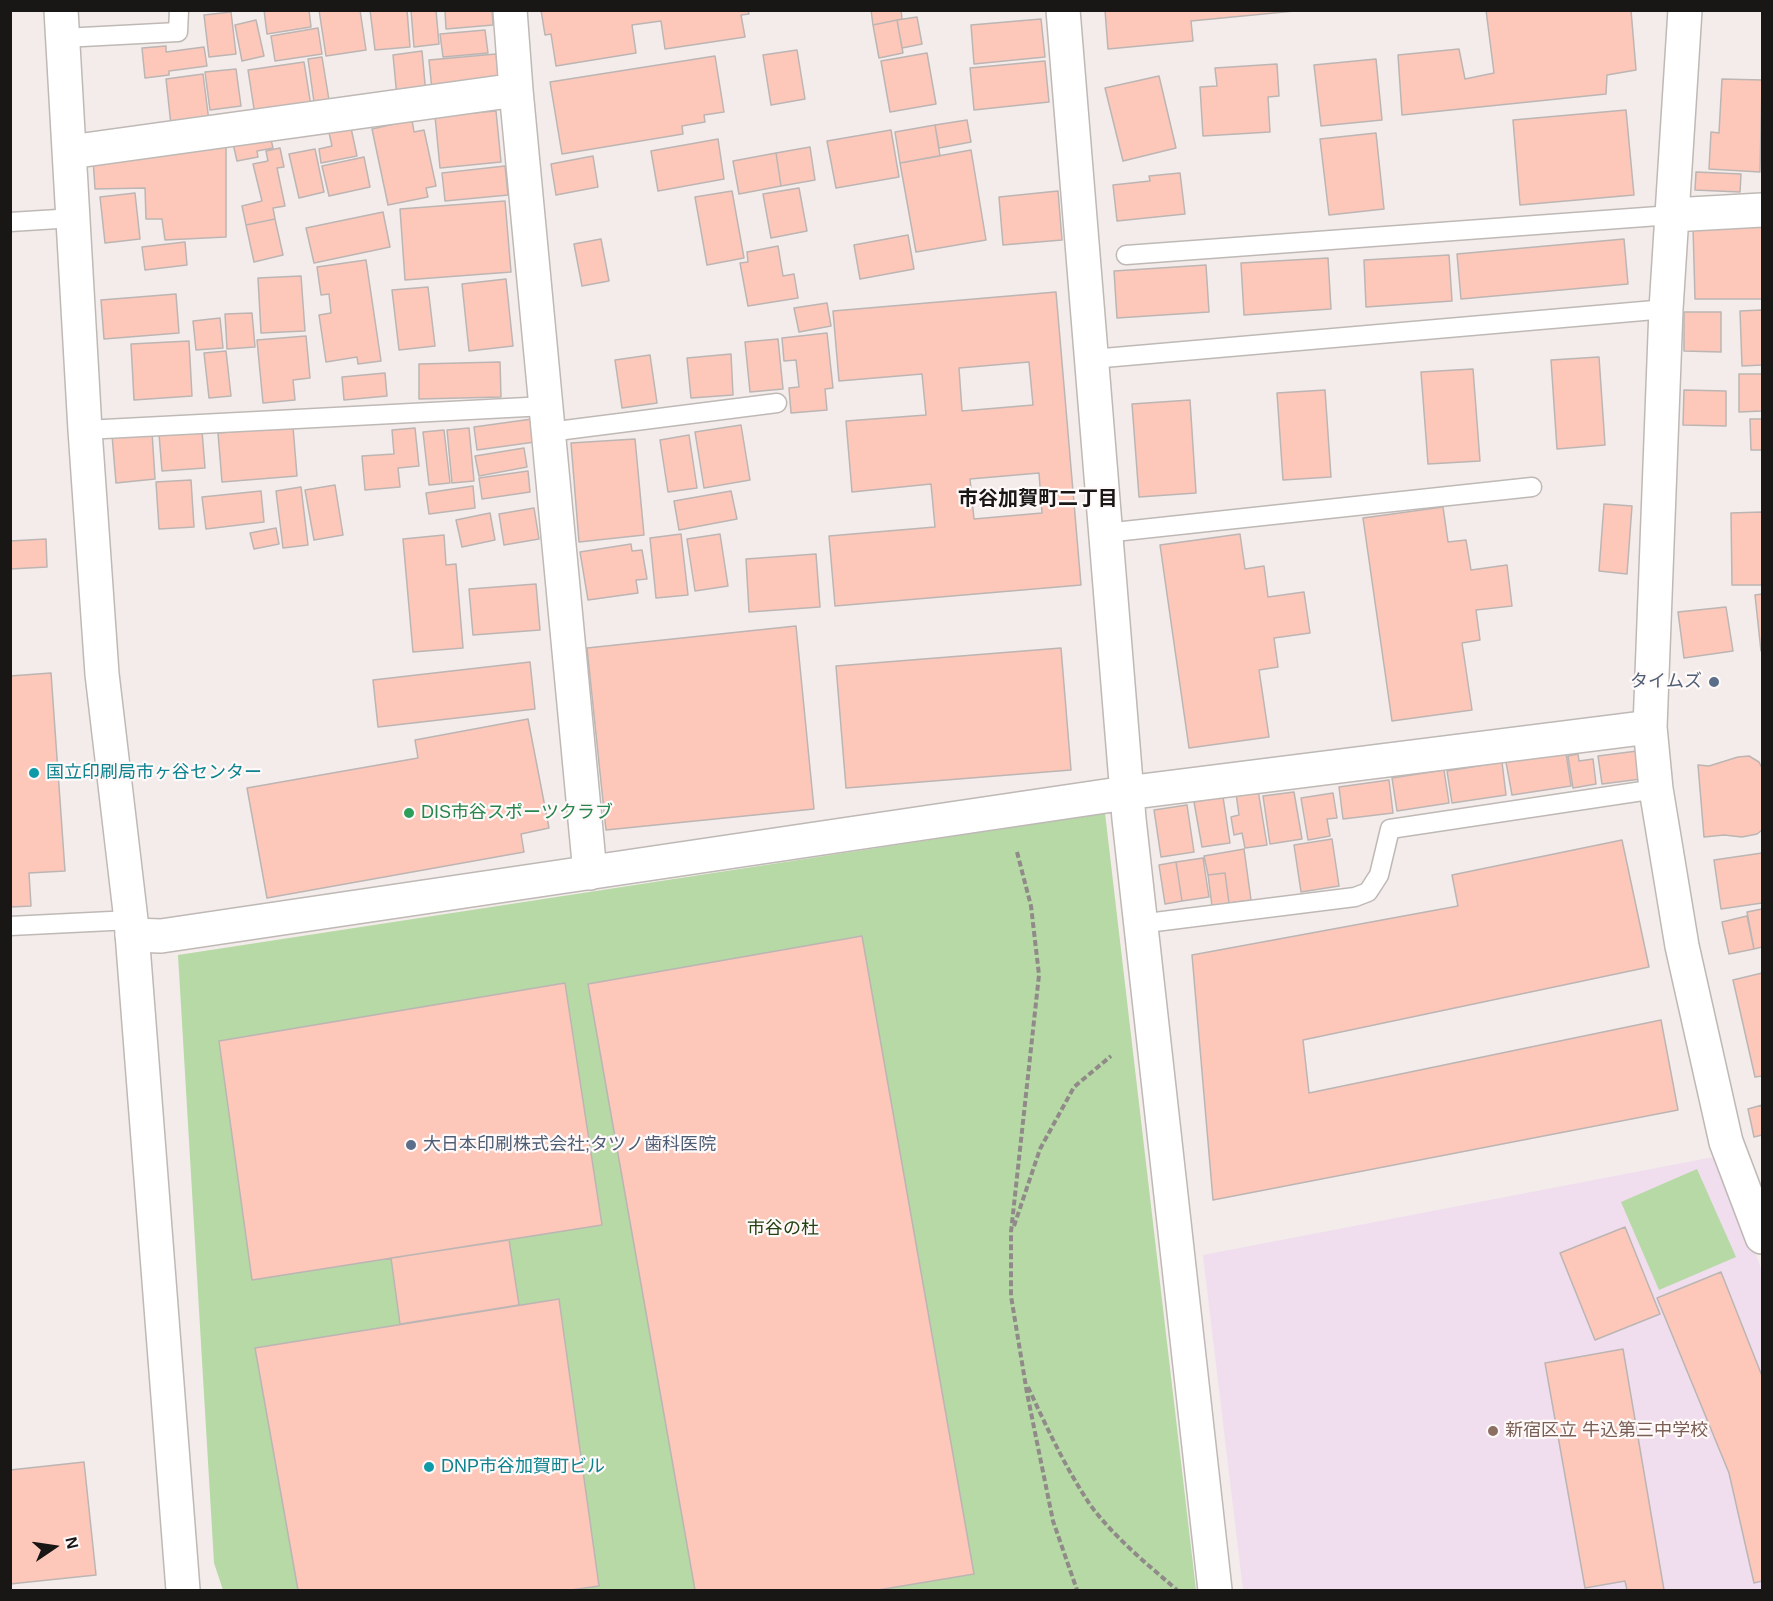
<!DOCTYPE html>
<meta charset="utf-8">
<style>
body{margin:0}
#map{position:relative;width:1773px;height:1601px;overflow:hidden;background:#f3ecea;font-family:Arial,sans-serif}
canvas{display:block}
.frame{position:absolute;inset:0;border:12px solid #191716;pointer-events:none}
.north{position:absolute;left:24px;top:1517px;width:60px;height:60px;-webkit-text-stroke:4px #fffaf9;paint-order:stroke;rotate:77deg;font-size:16px;font-weight:700;line-height:24px;text-align:center;color:#191716}
.north::after{content:'';display:block;margin:auto;width:21px;height:27px;background:#191716;clip-path:polygon(50% 0,100% 100%,50% 72%,0 100%)}
</style>
<div id="map">
<canvas width="1773" height="1601"></canvas>
<div class="frame"></div>
<div class="north">N</div>
</div>
<script>
const c = document.querySelector('canvas').getContext('2d');
c.lineJoin = 'round';
function fillPath(path, color) {
  c.fillStyle = color;
  c.fill(path, 'evenodd');
}
function trace(path, color, width, dash) {
  c.strokeStyle = color;
  c.lineWidth = width;
  c.lineCap = dash ? 'butt' : 'round';
  c.setLineDash(dash || []);
  c.stroke(path);
}
function write(font, color, halo, rows, align = 'center') {
  c.font = font + ' Arial,"Noto Sans JP",sans-serif';
  c.lineWidth = 4.5;
  c.setLineDash([]);
  c.textBaseline = 'middle';
  c.strokeStyle = halo;
  c.fillStyle = color;
  for (const [text, x, y, turn = 0] of rows) {
    c.save();
    c.translate(x, y);
    c.rotate((+turn || 0) * Math.PI / 180);
    c.textAlign = isNaN(turn) ? turn : align;
    if (halo) c.strokeText(text, 0, 0);
    c.fillText(text, 0, 0);
    c.restore();
  }
}
fillPath(new Path2D(`
 M1719 1156 1762 1271V1590H1243L1203 1255Z`), '#f0deee');
fillPath(new Path2D(`
 M1105 813 1196 1590H223L214 1563 178 955Z
 M1697 1169 1736 1257 1659 1290 1621 1202Z`), '#b6d9a5');
const building = new Path2D(`
 M264 10H309L311 27 267 34Z
 M319 10H360L366 50 326 56Z
 M370 10H407L410 47 375 50Z
 M411 10H436L439 44 414 47Z
 M445 10H492L493 25 446 29Z
 M541 10H748L749 14 741 15 745 37 665 49 661 21 632 25 636 53 556 66 551 34 545 35Z
 M871 10H901L902 19 873 25Z
 M1105 10H1305L1191 21 1193 41 1108 49Z
 M1486 10H1631L1636 70 1607 75 1606 94 1402 115 1398 55 1459 49 1465 79 1494 73Z
 M231 12 236 54 209 57 204 15Z
 M917 17 922 44 902 48 897 20Z
 M1041 19 1045 57 974 64 971 25Z
 M256 20 264 56 242 61 235 25Z
 M897 20 903 53 879 58 873 25Z
 M318 28 322 54 275 61 271 36Z
 M485 30 488 53 443 57 440 34Z
 M166 46V52L204 47 207 66 169 71V75L145 78 142 48Z
 M797 50 805 99 771 105 763 55Z
 M422 51 426 95 397 97 393 55Z
 M927 53 936 104 890 112 881 61Z
 M496 54 499 83 432 90 429 60Z
 M715 56 724 112 704 115 705 122 682 126 683 134 562 154 550 82Z
 M322 57 329 100 314 102 308 59Z
 M1376 59 1382 120 1321 126 1314 65Z
 M1045 61 1049 102 974 110 970 68Z
 M304 62 311 106 255 115 248 70Z
 M1277 64 1279 96 1268 97 1270 132 1203 136 1200 87 1217 86 1215 68Z
 M236 69 241 106 210 110 205 72Z
 M203 74 209 121 171 125 166 79Z
 M1159 76 1176 148 1123 161 1105 88Z
 M1722 79 1762 80 1760 172 1709 169 1711 132 1719 133Z
 M1626 110 1634 195 1520 205 1513 120Z
 M496 111 501 162 440 168 435 116Z
 M412 120 414 132 424 130 436 186 426 188 428 197 388 205 372 129Z
 M967 120 971 142 939 148 935 125Z
 M350 123 357 156 321 163 319 149 332 146 328 128Z
 M935 125 940 156 900 163 895 132Z
 M891 130 899 177 836 188 827 141Z
 M269 131 273 148 257 151 258 157 237 161 232 139Z
 M1376 133 1384 209 1329 215 1320 139Z
 M718 139 724 179 658 191 651 151Z
 M226 145V237L165 240 162 219H146L145 188 95 189 93 159Z
 M810 147 815 180 781 186 776 153Z
 M280 148 284 167 277 168 285 206 273 208 275 219 246 225 242 206 262 201 253 164 268 161 266 151Z
 M315 149 324 192 299 198 289 154Z
 M971 150 986 240 916 252 900 163Z
 M776 153 781 186 739 194 733 161Z
 M593 156 598 187 556 195 551 164Z
 M364 157 370 187 329 196 322 166Z
 M505 166 508 195 445 201 442 173Z
 M1696 172 1741 174 1740 192 1695 190Z
 M1180 173 1185 214 1117 221 1113 185 1150 181 1149 176Z
 M799 188 807 231 771 238 763 194Z
 M732 191 744 258 707 265 695 197Z
 M1058 191 1062 240 1003 245 999 197Z
 M135 193 140 239 105 243 100 197Z
 M505 201 511 272 405 280 400 209Z
 M383 212 390 247 314 263 306 228Z
 M275 219 283 255 254 262 246 225Z
 M1762 226V299H1695L1693 227Z
 M908 235 914 269 860 279 854 245Z
 M601 239 609 281 582 286 574 244Z
 M1624 239 1628 284 1461 299 1457 254Z
 M185 242 187 265 145 270 142 247Z
 M778 246 783 276 794 274 798 298 748 306 740 263 748 262 747 252Z
 M1449 255 1452 301 1366 307 1364 260Z
 M1328 258 1331 309 1244 315 1241 263Z
 M366 260 381 361 358 364 357 357 326 362 319 315 331 313 329 294 321 295 317 267Z
 M1206 265 1209 312 1117 318 1114 271Z
 M301 276 305 331 261 333 258 278Z
 M506 279 513 346 469 351 462 284Z
 M428 287 435 346 399 350 392 290Z
 M1056 292 1081 585 835 606 829 536 935 527 931 484 852 492 846 421 926 415 922 374 839 381 833 311ZM1029 362 1033 405 962 411 959 368ZM1039 473 1042 513 974 519 970 479Z
 M176 294 179 333 104 339 101 300Z
 M827 303 831 326 799 332 794 308Z
 M1762 310V365L1742 366 1740 311Z
 M1684 312H1721V352L1684 351Z
 M252 313 255 347 227 349 225 314Z
 M220 318 223 348 196 350 193 321Z
 M827 333 833 388 825 389 827 410 791 413 789 388 799 387 796 360 784 361 782 338Z
 M306 336 310 378 293 380 295 400 263 403 257 340Z
 M778 339 783 389 750 392 745 342Z
 M189 341 192 396 134 400 131 344Z
 M226 351 231 396 209 398 204 353Z
 M731 354 733 395 691 398 687 358Z
 M650 355 657 403 622 408 615 360Z
 M1599 357 1605 445 1557 449 1551 360Z
 M500 362 501 397 419 399V364Z
 M1473 369 1480 461 1428 464 1421 372Z
 M385 373 387 396 344 400 342 377Z
 M1739 374H1762V411L1739 412Z
 M1325 390 1331 477 1283 480 1277 393Z
 M1684 390 1726 391V426L1683 425Z
 M1190 400 1196 493 1139 497 1132 404Z
 M532 419 535 442 477 450 474 427Z
 M1750 419H1762V450H1751Z
 M741 425 750 480 704 488 695 432Z
 M293 427 297 476 222 482 218 433Z
 M415 428 419 466 398 468 400 487 365 490 362 456 394 454 392 430Z
 M469 428 474 481 452 483 447 430Z
 M444 430 450 483 429 485 423 432Z
 M202 431 205 468 162 471 159 434Z
 M152 432 155 479 116 483 112 435Z
 M689 435 697 488 668 492 660 440Z
 M635 439 644 535 579 542 571 443Z
 M524 448 527 467 479 476 475 456Z
 M528 471 530 492 482 499 479 478Z
 M191 480 194 527 159 529 156 482Z
 M335 485 343 535 314 540 305 490Z
 M473 486 475 508 429 514 426 493Z
 M301 487 308 545 283 548 276 491Z
 M261 491 264 522 206 529 202 497Z
 M731 491 737 519 679 530 674 501Z
 M1604 504 1632 506 1627 574 1599 571Z
 M1443 507 1448 542 1466 540 1471 570 1507 565 1512 606 1476 610 1480 640 1462 643 1472 710 1392 721 1363 518Z
 M534 508 539 539 504 545 499 514Z
 M1762 512V585H1732L1731 513Z
 M490 513 495 540 462 547 456 520Z
 M276 528 279 544 254 549 250 533Z
 M681 534 688 595 656 598 650 538Z
 M720 534 728 586 695 591 687 539Z
 M1240 534 1245 569 1264 566 1268 597 1304 592 1310 633 1274 638 1278 667 1259 670 1269 737 1189 748 1160 545Z
 M444 535 446 565 456 564 463 648 413 652 403 539Z
 M46 539 47 567 10 569V541Z
 M631 544 632 551 642 550 647 579 636 580 638 593 588 600 580 552Z
 M816 554 820 607 749 612 746 559Z
 M536 584 540 630 473 635 469 589Z
 M1762 594V651H1761L1755 595Z
 M1726 607 1733 651 1684 658 1678 612Z
 M796 626 814 809 606 830 587 648Z
 M1061 648 1071 770 846 788 836 666Z
 M530 662 535 709 378 727 373 680Z
 M51 673 65 871 29 873 31 906 10 907V676Z
 M528 719 549 828 521 834 524 852 267 898 247 788 418 758 415 740Z
 M1637 751 1641 779 1602 784 1598 756Z
 M1566 753 1571 786 1512 795 1506 762Z
 M1578 754 1579 761 1593 759 1596 784 1573 788 1568 756Z
 M1749 756 1759 762 1762 768V830L1757 834 1742 837 1724 835 1704 837 1698 765 1709 766 1738 757Z
 M1502 762 1506 795 1452 803 1447 771Z
 M1444 770 1449 803 1397 811 1392 778Z
 M1389 780 1393 813 1343 819 1339 787Z
 M1258 790 1267 845 1245 848 1242 833 1234 835 1231 817 1239 815 1236 793Z
 M1294 792 1302 839 1270 844 1263 796Z
 M1333 793 1337 818 1327 819 1330 836 1308 840 1301 798Z
 M1223 797 1230 843 1202 847 1194 802Z
 M1187 805 1194 852 1161 857 1154 810Z
 M1332 839 1339 886 1301 892 1294 845Z
 M1622 840 1649 967 1303 1040 1309 1093 1661 1020 1678 1110 1213 1200 1192 955 1458 906 1452 875Z
 M1244 849 1251 900 1229 903 1225 873 1208 875 1204 856Z
 M1762 853V903L1721 909 1714 860Z
 M1203 858 1209 897 1182 901 1176 862Z
 M1176 862 1182 901 1165 904 1159 865Z
 M1225 873 1229 903 1212 906 1208 875Z
 M1762 909V947L1754 949 1747 912Z
 M1747 916 1754 949 1729 954 1722 922Z
 M862 936 974 1574 878 1590H695L588 984Z
 M1762 973V1076L1755 1077 1733 980Z
 M565 983 602 1225 252 1280 219 1041Z
 M1762 1105V1135L1754 1137 1748 1109Z
 M1625 1227 1660 1314 1595 1340 1560 1253Z
 M509 1240 519 1305 400 1324 391 1258Z
 M1721 1272 1762 1376V1581L1754 1583 1729 1473 1657 1298Z
 M559 1299 599 1586 571 1590H298L255 1348Z
 M1623 1349 1664 1590H1627L1625 1581 1585 1588 1545 1363Z
 M84 1462 96 1575 10 1584V1470Z`);
fillPath(building, '#fdc8ba');
trace(building, '#bcb5b3', 1.5);
const lane = new Path2D(`
 M63 38 178 32 179 10
 M10 222 74 218
 M1126 255 1672 215
 M1092 359 1666 309
 M85 430 546 406
 M549 432 777 403
 M1105 533 1532 487
 M1139 924 1355 897 1368 892 1379 875 1390 829 1656 789
 M10 926 131 920`);
const street = new Path2D(`
 M510 10 516 90 590 873
 M1063 10 1129 819 1215 1590
 M1685 10 1666 309 1650 727 1656 789 1682 946 1726 1142 1762 1237
 M70 152 516 90
 M1672 215 1762 210
 M132 935 161 936 1126 793 1650 727`);
const secondary = new Path2D(`
 M61 10 85 430 102 674 131 920 183 1590`);
trace(lane, '#bfb9b6', 21);
trace(street, '#bfb9b6', 36);
trace(secondary, '#bfb9b6', 36);
trace(new Path2D(`
 M1017 852 1031 906 1039 975 1011 1232V1296L1027 1393 1053 1521 1077 1590
 M1014 1226 1040 1149 1074 1087 1111 1056
 M1028 1387C1047 1428 1066 1469 1091 1506 1115 1538 1147 1564 1177 1590`), '#908b89', 4, [6, 3]);
trace(lane, '#fff', 18);
trace(street, '#fff', 33);
trace(secondary, '#fff', 33);
for (const [x, y, r, color] of [
 [1714,682,6,"#5c6f8a"],
 [34,773,6,"#0f9aa8"],
 [409,813,6,"#2e9e5b"],
 [411,1145,6,"#5c6f8a"],
 [1493,1431,6,"#8d6e63"],
 [429,1467,6,"#0f9aa8"]
]) {
  const dot = new Path2D();
  dot.arc(x, y, r, 0, 2 * Math.PI);
  c.fillStyle = color;
  c.fill(dot);
  trace(dot, '#fffaf9', 2);
}
write('18px', '#4e5e75', '#fffaf9', [
 ["タイムズ",1702,682],
 ["大日本印刷株式会社;タツノ歯科医院",423,1145,"left"]
], 'right');
write('18px', '#0d838f', '#fffaf9', [
 ["国立印刷局市ヶ谷センター",46,773],
 ["DNP市谷加賀町ビル",441,1467]
], 'left');
write('18px', '#27864d', '#fffaf9', [
 ["DIS市谷スポーツクラブ",421,813]
], 'left');
write('18px', '#244212', '#fffaf9', [
 ["市谷の杜",783,1229]
]);
write('18px', '#785e54', '#fffaf9', [
 ["新宿区立 牛込第三中学校",1505,1431]
], 'left');
write('bold 20px', '#191716', '#fffaf9', [
 ["市谷加賀町二丁目",1038,499]
]);
</script>
